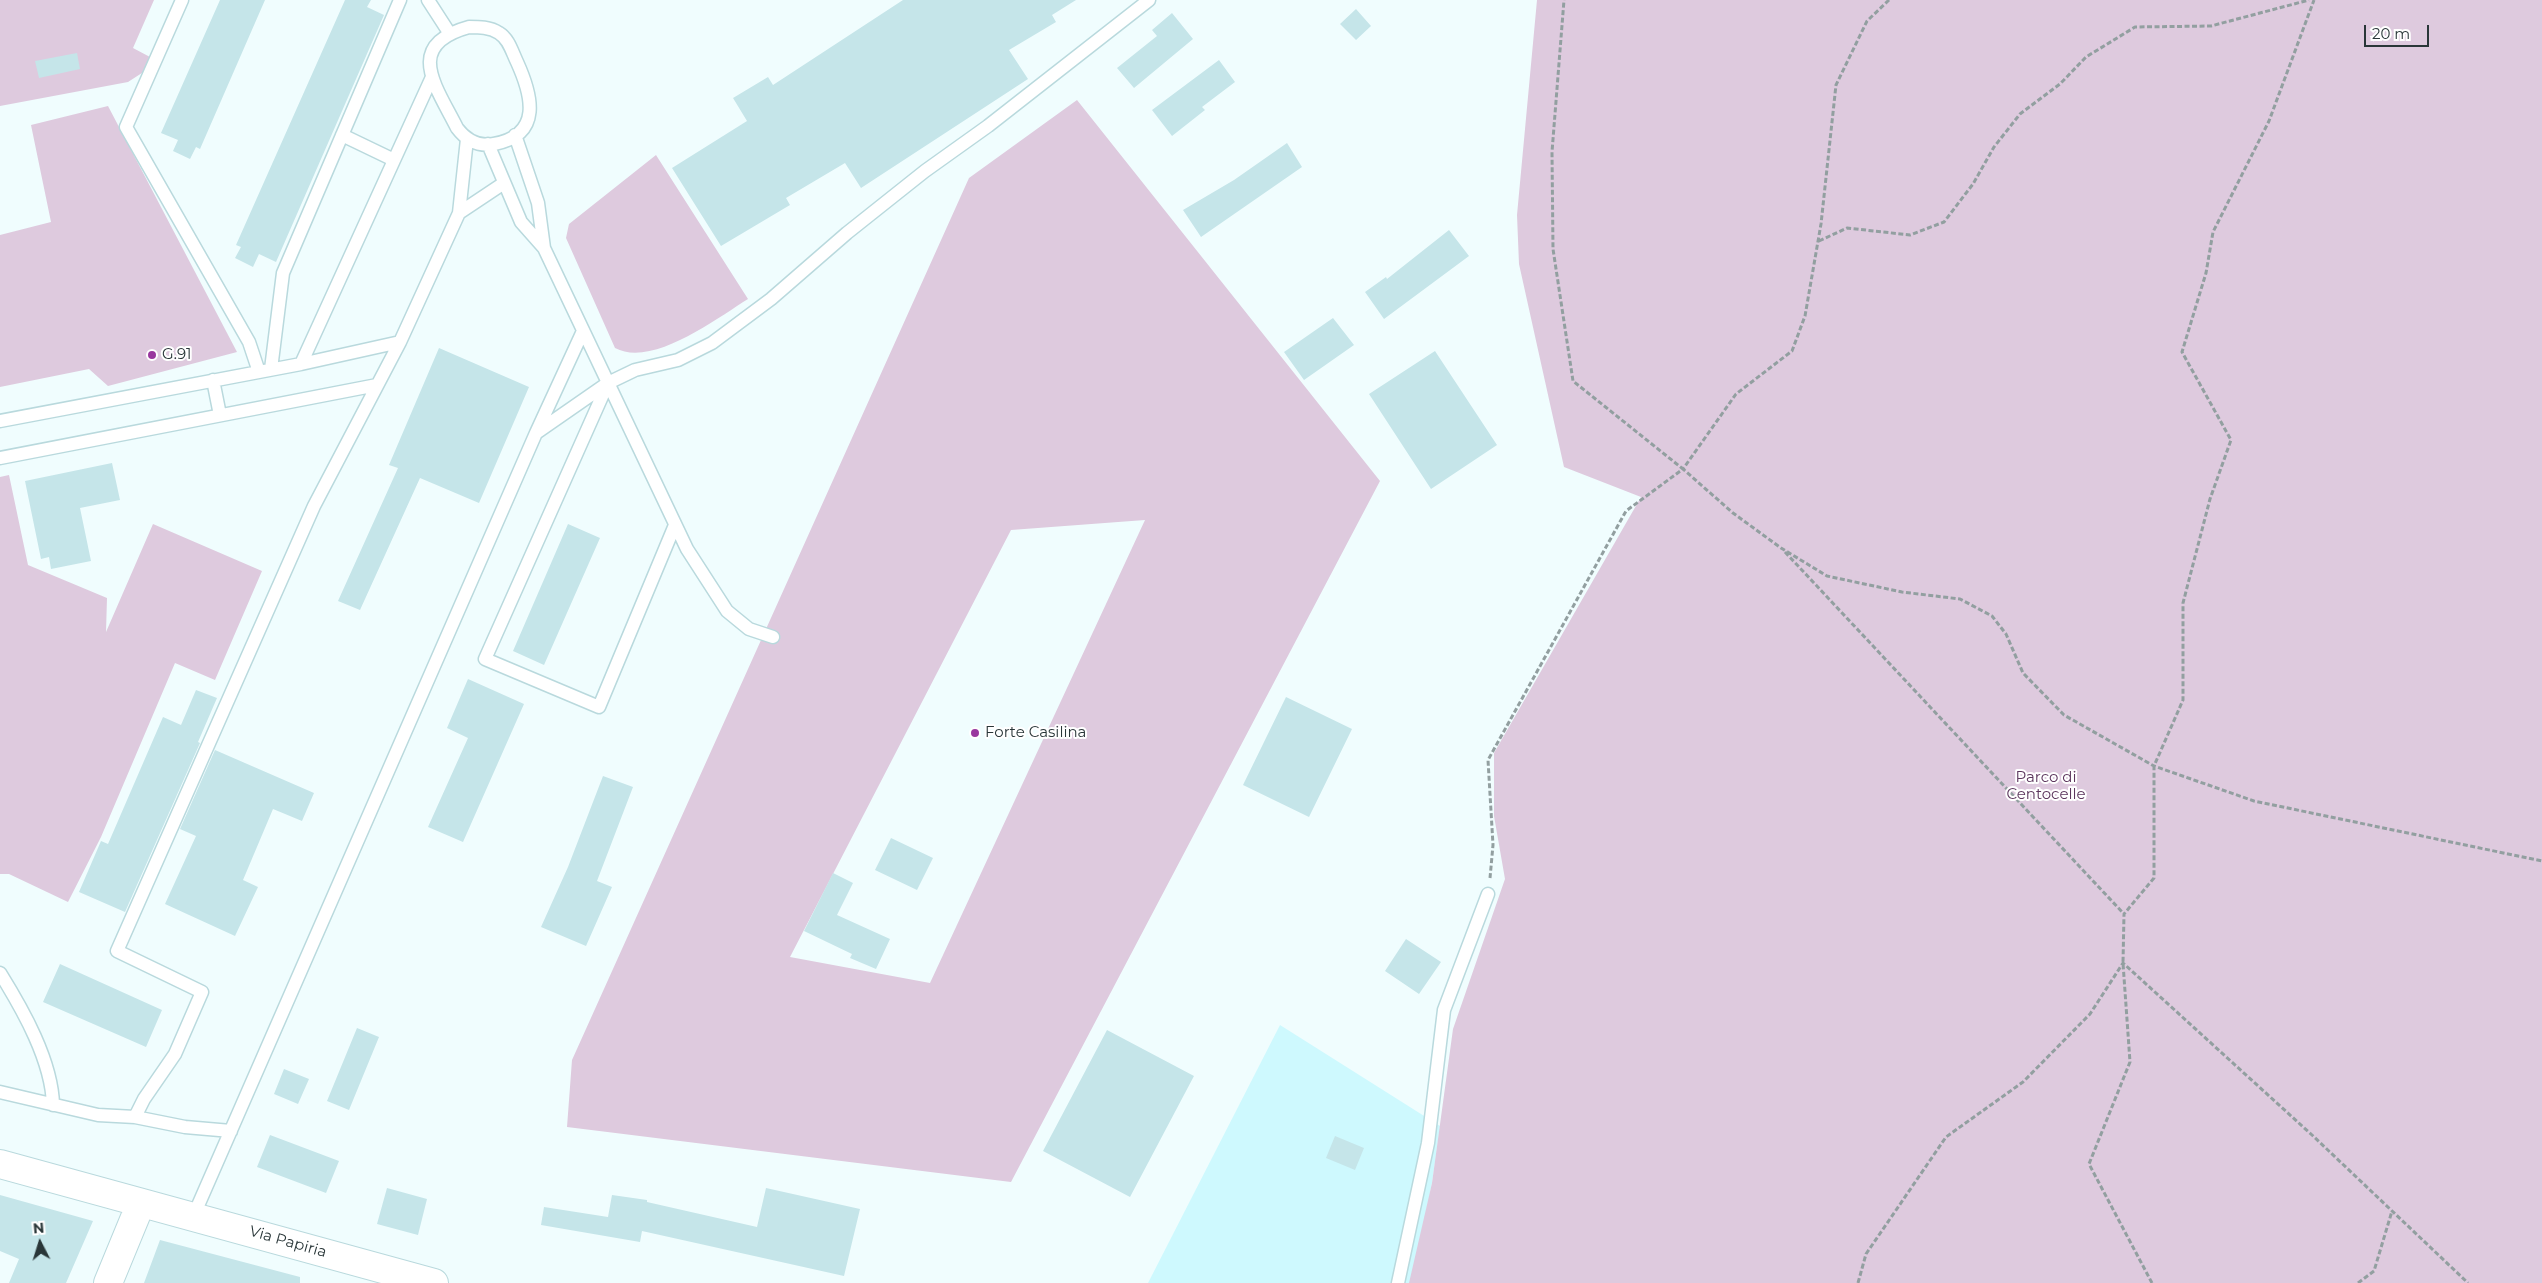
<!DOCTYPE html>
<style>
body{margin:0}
#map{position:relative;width:2542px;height:1283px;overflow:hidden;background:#f0fdfe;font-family:Montserrat,sans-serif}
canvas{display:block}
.north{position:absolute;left:15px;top:1218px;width:50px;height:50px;-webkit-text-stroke:4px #fff;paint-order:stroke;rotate:355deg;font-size:14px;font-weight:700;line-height:20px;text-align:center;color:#293638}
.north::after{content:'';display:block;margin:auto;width:18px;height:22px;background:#293638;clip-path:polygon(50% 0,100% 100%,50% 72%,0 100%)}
.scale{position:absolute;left:2364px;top:25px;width:65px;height:22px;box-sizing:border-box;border:2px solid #293638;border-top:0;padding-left:6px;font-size:15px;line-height:18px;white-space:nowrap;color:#293638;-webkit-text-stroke:4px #fff;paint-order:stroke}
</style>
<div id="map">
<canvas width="2542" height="1283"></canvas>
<div class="north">N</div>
<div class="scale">20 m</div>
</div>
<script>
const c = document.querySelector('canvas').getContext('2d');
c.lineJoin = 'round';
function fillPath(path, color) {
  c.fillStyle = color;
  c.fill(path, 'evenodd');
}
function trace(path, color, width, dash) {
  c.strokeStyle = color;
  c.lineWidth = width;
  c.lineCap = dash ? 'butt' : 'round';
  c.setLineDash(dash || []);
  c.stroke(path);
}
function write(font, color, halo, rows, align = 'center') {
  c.font = font + ' Montserrat,sans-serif';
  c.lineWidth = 4;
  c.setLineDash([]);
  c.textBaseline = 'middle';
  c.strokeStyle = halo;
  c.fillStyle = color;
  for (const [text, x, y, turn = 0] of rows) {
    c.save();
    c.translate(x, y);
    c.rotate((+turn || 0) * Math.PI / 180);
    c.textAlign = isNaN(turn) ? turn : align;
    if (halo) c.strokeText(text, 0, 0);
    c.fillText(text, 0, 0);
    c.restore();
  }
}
fillPath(new Path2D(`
 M1280 1025 1440 1126 1432 1183 1411 1283H1148Z`), '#cef9fe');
fillPath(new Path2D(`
 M0 0H154L133 48 150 57 145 71 128 82 0 106Z
 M1537 0H2542V1283H1409L1432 1183 1453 1029 1505 879 1494 816V753L1641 497 1564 467 1519 264 1517 215Z
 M1077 100 1380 481 1011 1182 567 1127 572 1060 969 178ZM1145 520 930 983 790 957 1011 530Z
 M108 106 237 352 108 386 89 369 0 387V235L51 222 31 125Z
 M656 155 748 299C716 319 652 368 615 348L566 238 569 224Z
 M9 475 28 565 107 598 106 632 153 524 262 571 215 680 175 663 101 837 68 902 9 874H0V477Z`), '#decade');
fillPath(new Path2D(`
 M220 0H265L200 149 196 147 190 159 173 151 178 140 161 133Z
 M345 0H371L367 7 384 15 276 262 259 254 253 267 235 258 241 247 236 245Z
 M903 0H1076L1052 15 1056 22 1009 50 1028 79 861 188 845 163 786 198 790 205 721 246 672 168 747 121 733 98 768 77 773 85Z
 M1356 9 1371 26 1356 40 1340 24Z
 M1172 13 1193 39 1134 88 1117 68 1157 36 1152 30Z
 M77 53 80 69 39 78 35 61Z
 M1219 60 1235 82 1202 107 1205 110 1172 136 1152 110Z
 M1287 143 1302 167 1201 237 1183 210 1234 180Z
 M1449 230 1469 256 1384 319 1365 292 1386 277 1387 279Z
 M1333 318 1354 345 1304 380 1284 352Z
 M439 348 529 387 479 503 420 478 360 610 338 601 398 468 389 465Z
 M1435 351 1497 445 1431 489 1369 394Z
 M112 463 120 500 80 508 91 561 51 569 49 557 41 559 25 481Z
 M568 524 600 538 544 665 513 651Z
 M468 679 524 704 463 842 428 827 468 738 447 728Z
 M196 690 217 698 198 742 200 743 125 912 79 892 101 841 108 844 163 717 181 725Z
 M1286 697 1352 729 1309 817 1243 785Z
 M215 750 314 793 302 821 273 809 243 880 258 887 235 936 165 904 196 836 180 829Z
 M603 776 633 787 597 881 612 887 586 946 541 927 568 867Z
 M891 838 933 858 917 890 875 870Z
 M833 873 853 883 837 915 890 939 876 969 850 958 852 954 804 931Z
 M1406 939 1441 962 1419 994 1385 971Z
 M60 964 162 1010 146 1047 43 1002Z
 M357 1028 379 1037 349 1110 327 1101Z
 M1107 1030 1194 1076 1130 1197 1043 1151Z
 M284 1069 309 1079 298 1104 274 1094Z
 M270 1135 339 1161 326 1193 257 1167Z
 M1335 1136 1364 1148 1355 1170 1326 1158Z
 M387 1188 427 1199 418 1235 377 1224Z
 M766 1188 860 1209 844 1276 642 1231 640 1242 541 1225 544 1207 608 1217 612 1195 647 1200V1202L757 1227Z
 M0 1195 93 1221 66 1283H9L19 1259 0 1251Z
 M160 1240 300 1277V1283H144Z`), '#c5e5e9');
const lane = new Path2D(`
 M182 0 126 127 249 342 259 372
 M428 0 450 34
 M469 27C479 27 490 27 499 33 509 39 512 52 517 62 532 95 543 135 494 144 478 147 466 140 457 128 436 86 403 45 469 27Z
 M342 135 394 160
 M515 135 538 203 544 248
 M488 144 521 222 544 248 687 549 727 611 749 629 773 637
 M459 213 504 183
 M583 331 536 433 608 383
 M301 364 432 77
 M271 369 283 273 400 0
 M213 380 220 415
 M0 421 301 364 400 342
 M0 458 377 385
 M675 525 599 707 485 659 608 383 635 370 678 360 712 343 771 299 847 233 925 171 988 126 1149 0
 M0 973C23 1010 52 1061 53 1105
 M0 1092 98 1115 135 1117 185 1127 231 1131
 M135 1117 144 1099 175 1054 202 992 117 951 314 506 400 342 459 213 467 139
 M193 1217 536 433
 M1398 1283 1428 1143 1444 1010 1488 894`);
const secondary = new Path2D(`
 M0 1164 434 1283
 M108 1283 141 1203`);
trace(lane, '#b9d9dd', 15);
trace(secondary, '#b9d9dd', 30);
trace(new Path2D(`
 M1889 0 1867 21 1836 85 1821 224 1805 316 1792 351 1736 394 1683 469 1733 513 1781 548 1827 576 1902 592 1960 599 1992 616 2006 634 2023 673 2064 715 2154 766 2254 801 2542 861
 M1819 241 1847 228 1910 235 1944 222 1973 184 1994 147 2020 114 2060 84 2086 57 2135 27 2211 26 2309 0
 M1785 552 2124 914
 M1490 878 1493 845 1488 760 1626 511 1683 469 1573 381 1553 249 1552 152 1564 0
 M1858 1283 1866 1254 1946 1137 2023 1082 2090 1014 2123 963 2312 1135 2468 1283
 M2152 1283 2089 1164 2130 1062 2123 963 2124 914 2154 878V766L2183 700V603L2210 499 2231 440 2182 352 2206 273 2213 232 2269 121 2314 0
 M2358 1283 2374 1271 2392 1211`), '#929fa0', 3, [5, 2.5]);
trace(lane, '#fff', 12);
trace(secondary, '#fff', 28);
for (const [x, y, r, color] of [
 [152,355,5,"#99379e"],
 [975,733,5,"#99379e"]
]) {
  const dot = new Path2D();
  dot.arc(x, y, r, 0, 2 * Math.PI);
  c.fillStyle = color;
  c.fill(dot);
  trace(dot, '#fff', 2);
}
write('15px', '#293638', '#fff', [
 ["G.91",162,355],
 ["Forte Casilina",985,733]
], 'left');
write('15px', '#5c365d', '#fff', [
 ["Parco di",2046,778],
 ["Centocelle",2046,795]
]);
write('15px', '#293638', '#fff', [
 ["Via Papiria",288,1242,16]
]);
</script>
